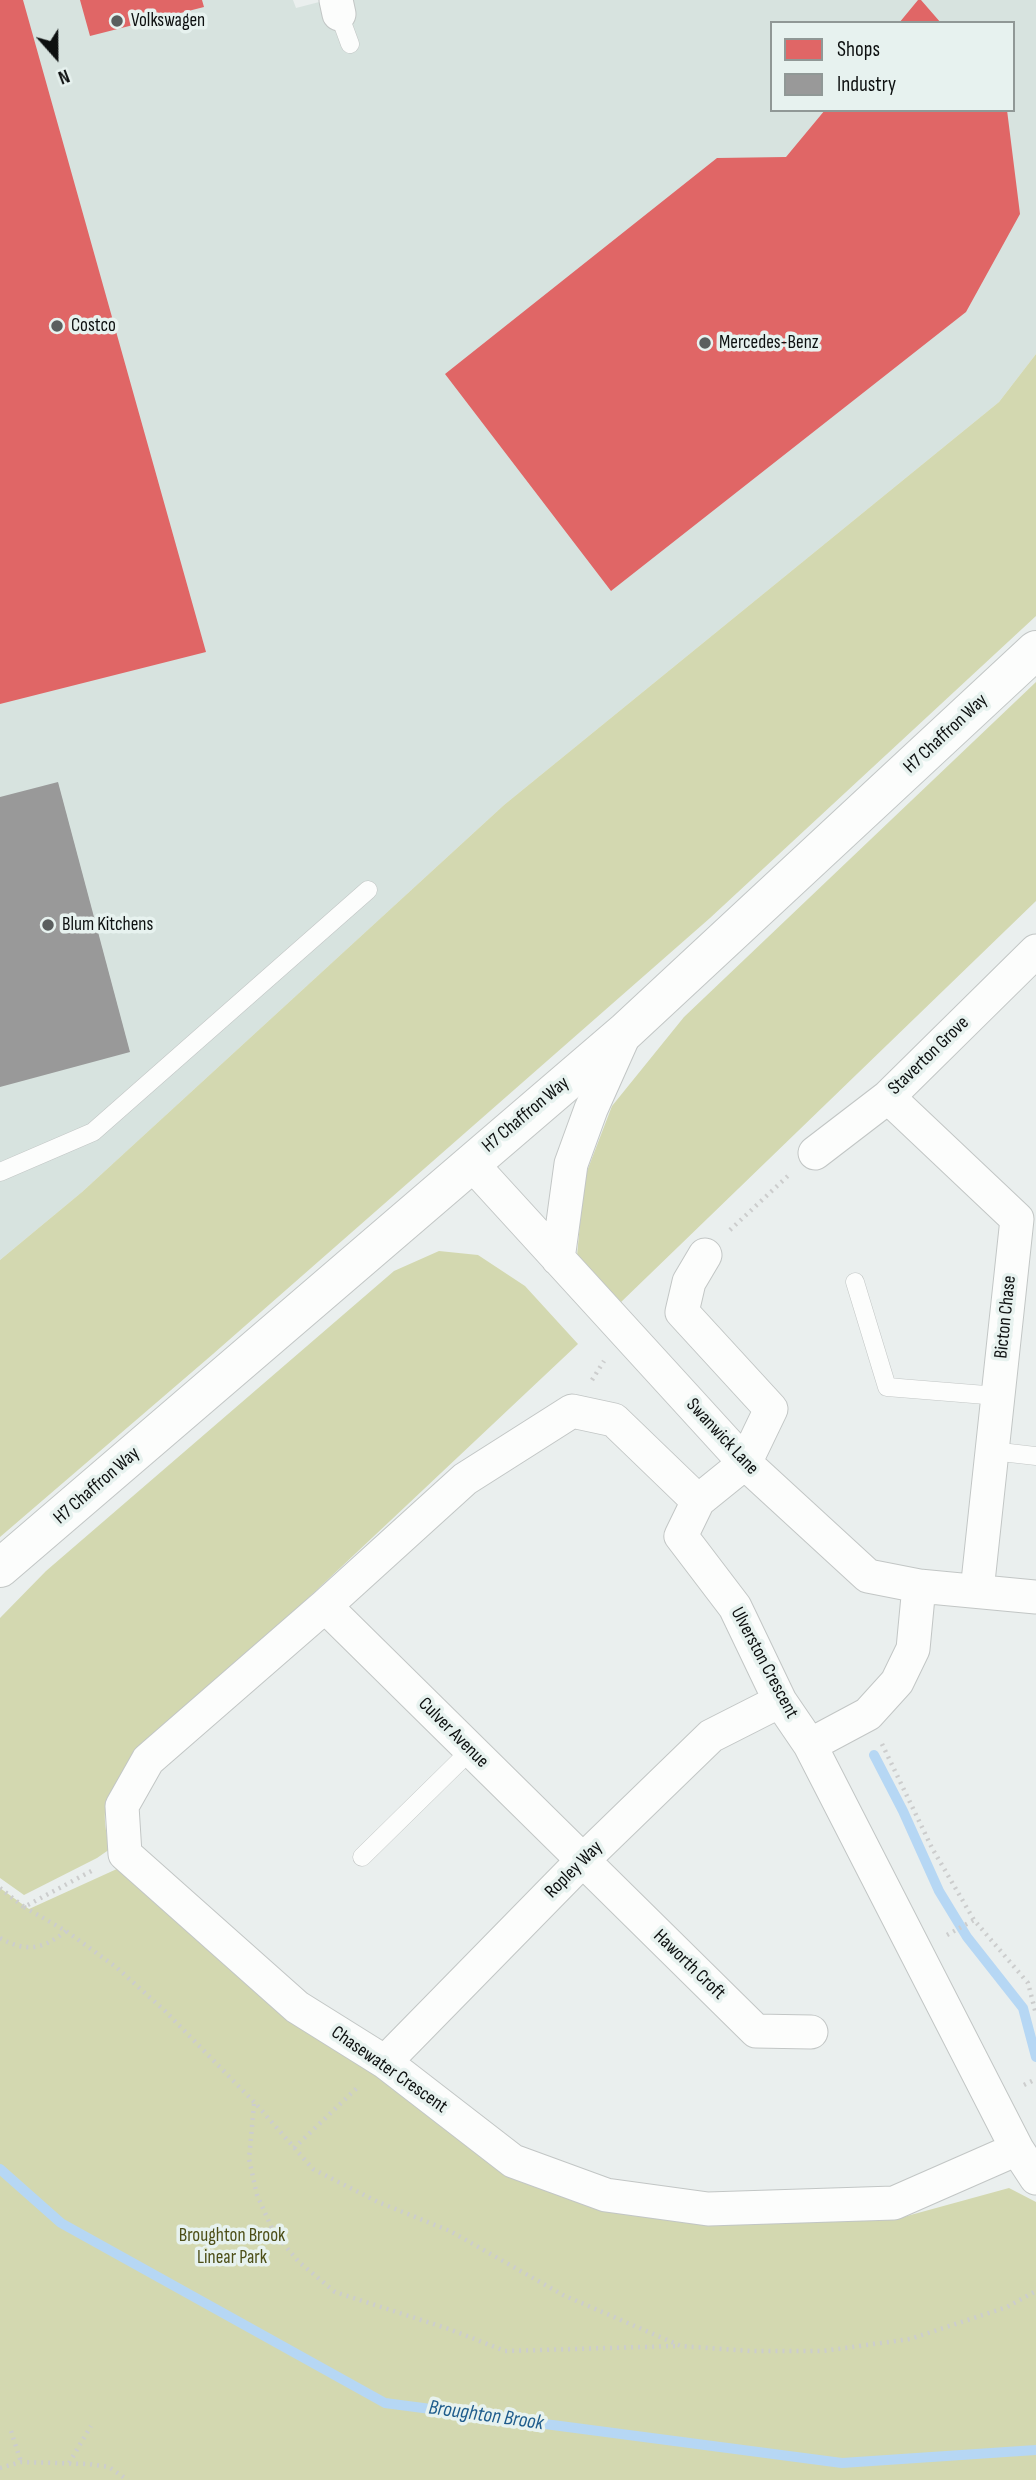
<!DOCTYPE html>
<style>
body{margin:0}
#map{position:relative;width:1036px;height:2480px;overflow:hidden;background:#eaefee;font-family:"Sofia Sans Condensed",sans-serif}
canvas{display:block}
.legend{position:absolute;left:770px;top:21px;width:245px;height:91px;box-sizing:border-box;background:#e7f2ef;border:2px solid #909896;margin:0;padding:9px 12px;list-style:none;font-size:21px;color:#0d1010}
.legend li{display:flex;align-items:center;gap:14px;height:35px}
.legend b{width:35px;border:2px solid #909896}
.north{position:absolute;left:21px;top:21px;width:70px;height:70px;-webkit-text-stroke:5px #e7f2ef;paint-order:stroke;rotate:159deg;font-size:19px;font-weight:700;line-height:28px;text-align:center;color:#0d1010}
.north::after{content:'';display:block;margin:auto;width:24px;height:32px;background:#0d1010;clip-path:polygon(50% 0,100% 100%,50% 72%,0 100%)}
</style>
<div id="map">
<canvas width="1036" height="2480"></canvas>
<ul class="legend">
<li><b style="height:19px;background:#e06666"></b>Shops</li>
<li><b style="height:19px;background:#999"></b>Industry</li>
</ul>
<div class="north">N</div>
</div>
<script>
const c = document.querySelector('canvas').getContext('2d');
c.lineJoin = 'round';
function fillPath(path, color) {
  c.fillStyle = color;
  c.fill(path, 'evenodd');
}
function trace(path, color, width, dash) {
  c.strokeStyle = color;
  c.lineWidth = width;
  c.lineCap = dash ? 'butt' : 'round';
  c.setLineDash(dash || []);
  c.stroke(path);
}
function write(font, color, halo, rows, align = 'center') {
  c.font = font + ' "Sofia Sans Condensed",sans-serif';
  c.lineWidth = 7;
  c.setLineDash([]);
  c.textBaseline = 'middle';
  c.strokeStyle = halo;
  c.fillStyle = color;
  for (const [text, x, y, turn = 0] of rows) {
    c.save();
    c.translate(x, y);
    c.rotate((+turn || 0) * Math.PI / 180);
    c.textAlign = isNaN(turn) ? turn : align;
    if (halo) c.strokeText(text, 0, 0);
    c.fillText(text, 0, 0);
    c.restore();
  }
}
fillPath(new Path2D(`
 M0 0H293L296 8 327 0H1036V354L999 402 504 805 82 1192 0 1260ZM772 23H1013V110H772Z`), '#d7e3df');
fillPath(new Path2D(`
 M1036 354V616L710 918 213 1354 0 1537V1260L82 1192 504 805 999 402Z
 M1036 682V901L619 1304 577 1256 584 1179 612 1106 684 1017Z
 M439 1251 478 1255 525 1286 578 1344 133 1763C106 1801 99 1801 110 1849L97 1858 24 1895 0 1878V1618L46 1571 394 1271Z
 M130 1863 507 2172 896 2219 1009 2188 1036 2202V2480H0V1888L29 1909Z`), '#d3d8b0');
fillPath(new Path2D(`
 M0 0H23L206 652 0 704Z
 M80 0H202L204 7 90 36Z
 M918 0H921L941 23H899Z
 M825 110H1007L1020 214 966 312 611 591 445 374 717 158 786 157Z`), '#e06666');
fillPath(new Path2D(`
 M58 782 130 1052 0 1087V797Z`), '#999');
trace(new Path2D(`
 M874 1755 903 1811 939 1891 967 1937 1023 2008 1036 2057
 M0 2169 61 2223 385 2403 842 2463 1036 2450`), '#b6d7f4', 10);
const lane = new Path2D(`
 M339 14 350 44
 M0 1172 93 1132 368 890
 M855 1282 887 1387 998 1396
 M992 1451 1036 1456
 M362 1857 471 1750`);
const street = new Path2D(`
 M336 0 339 14
 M888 1097 1017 1219 977 1591
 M815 1153 888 1097 1036 951
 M471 1163 745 1463 868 1576 919 1586 1036 1597
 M558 1259 571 1164 591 1109 625 1033
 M698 1501 745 1463 771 1409 682 1312 689 1282 705 1255
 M325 1606 756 2031 811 2032
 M810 1745 868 1714 897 1682 913 1649 919 1586
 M385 2062 582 1861 711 1736 780 1701
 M1017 2149 894 2203 708 2209 606 2195 513 2161 385 2062 297 2007 125 1854 122 1806 148 1760 325 1606 465 1479 572 1411 614 1420 698 1501 681 1536 735 1607 780 1701 810 1745 1017 2149 1036 2178`);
const secondary = new Path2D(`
 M0 1568 626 1031 1036 650`);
trace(lane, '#c2c6c5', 19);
trace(street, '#c2c6c5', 35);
trace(secondary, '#c2c6c5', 40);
trace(new Path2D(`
 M730 1230 790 1174
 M592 1380 604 1361
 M882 1744 932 1848 974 1920 1028 1983 1036 2014
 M0 1888 24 1907 95 1869
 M24 1907 66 1931 116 1967 165 2011 255 2103 313 2169 378 2202 450 2231 563 2295 681 2346 750 2351H823L910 2339 1007 2307 1036 2291
 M947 1935 974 1920
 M0 1938C27 1953 43 1949 66 1931
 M1024 2085 1036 2079
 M254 2104 249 2159 257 2195 274 2233 299 2262 335 2292 449 2329 505 2351 678 2346
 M294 2148 359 2086
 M11 2431 21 2462
 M69 2463 91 2426
 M0 2468 21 2462 88 2464 109 2467 128 2480`), '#cccdcd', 4.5, [2, 5]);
trace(lane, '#fcfdfc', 18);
trace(street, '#fcfdfc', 33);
trace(secondary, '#fcfdfc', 38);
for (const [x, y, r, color] of [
 [117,21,7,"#5a5e5e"],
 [57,326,7,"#5a5e5e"],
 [705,343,7,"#5a5e5e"],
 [48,925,7,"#5a5e5e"]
]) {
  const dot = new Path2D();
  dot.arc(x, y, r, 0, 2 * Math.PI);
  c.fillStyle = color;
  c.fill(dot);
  trace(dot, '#e7f2ef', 2.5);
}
write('19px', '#0d1010', '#e7f2ef', [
 ["Volkswagen",131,21],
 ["Costco",71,326],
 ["Mercedes-Benz",719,343],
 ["Blum Kitchens",62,925]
], 'left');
write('19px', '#0d1010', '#e7f2ef', [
 ["H7 Chaffron Way",946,734,-43],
 ["Staverton Grove",929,1056,-44],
 ["H7 Chaffron Way",526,1115,-40],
 ["Bicton Chase",1006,1317,-84],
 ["Swanwick Lane",722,1437,47],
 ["H7 Chaffron Way",97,1486,-41],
 ["Ulverston Crescent",764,1663,62],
 ["Culver Avenue",453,1733,45],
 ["Ropley Way",574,1870,-45],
 ["Haworth Croft",689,1965,44],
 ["Chasewater Crescent",389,2070,35]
]);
write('19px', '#4d4f18', '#e7f2ef', [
 ["Broughton Brook",232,2236],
 ["Linear Park",232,2258]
]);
write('italic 21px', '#1e5c8c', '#e7f2ef', [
 ["Broughton Brook",486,2416,8]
]);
</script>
